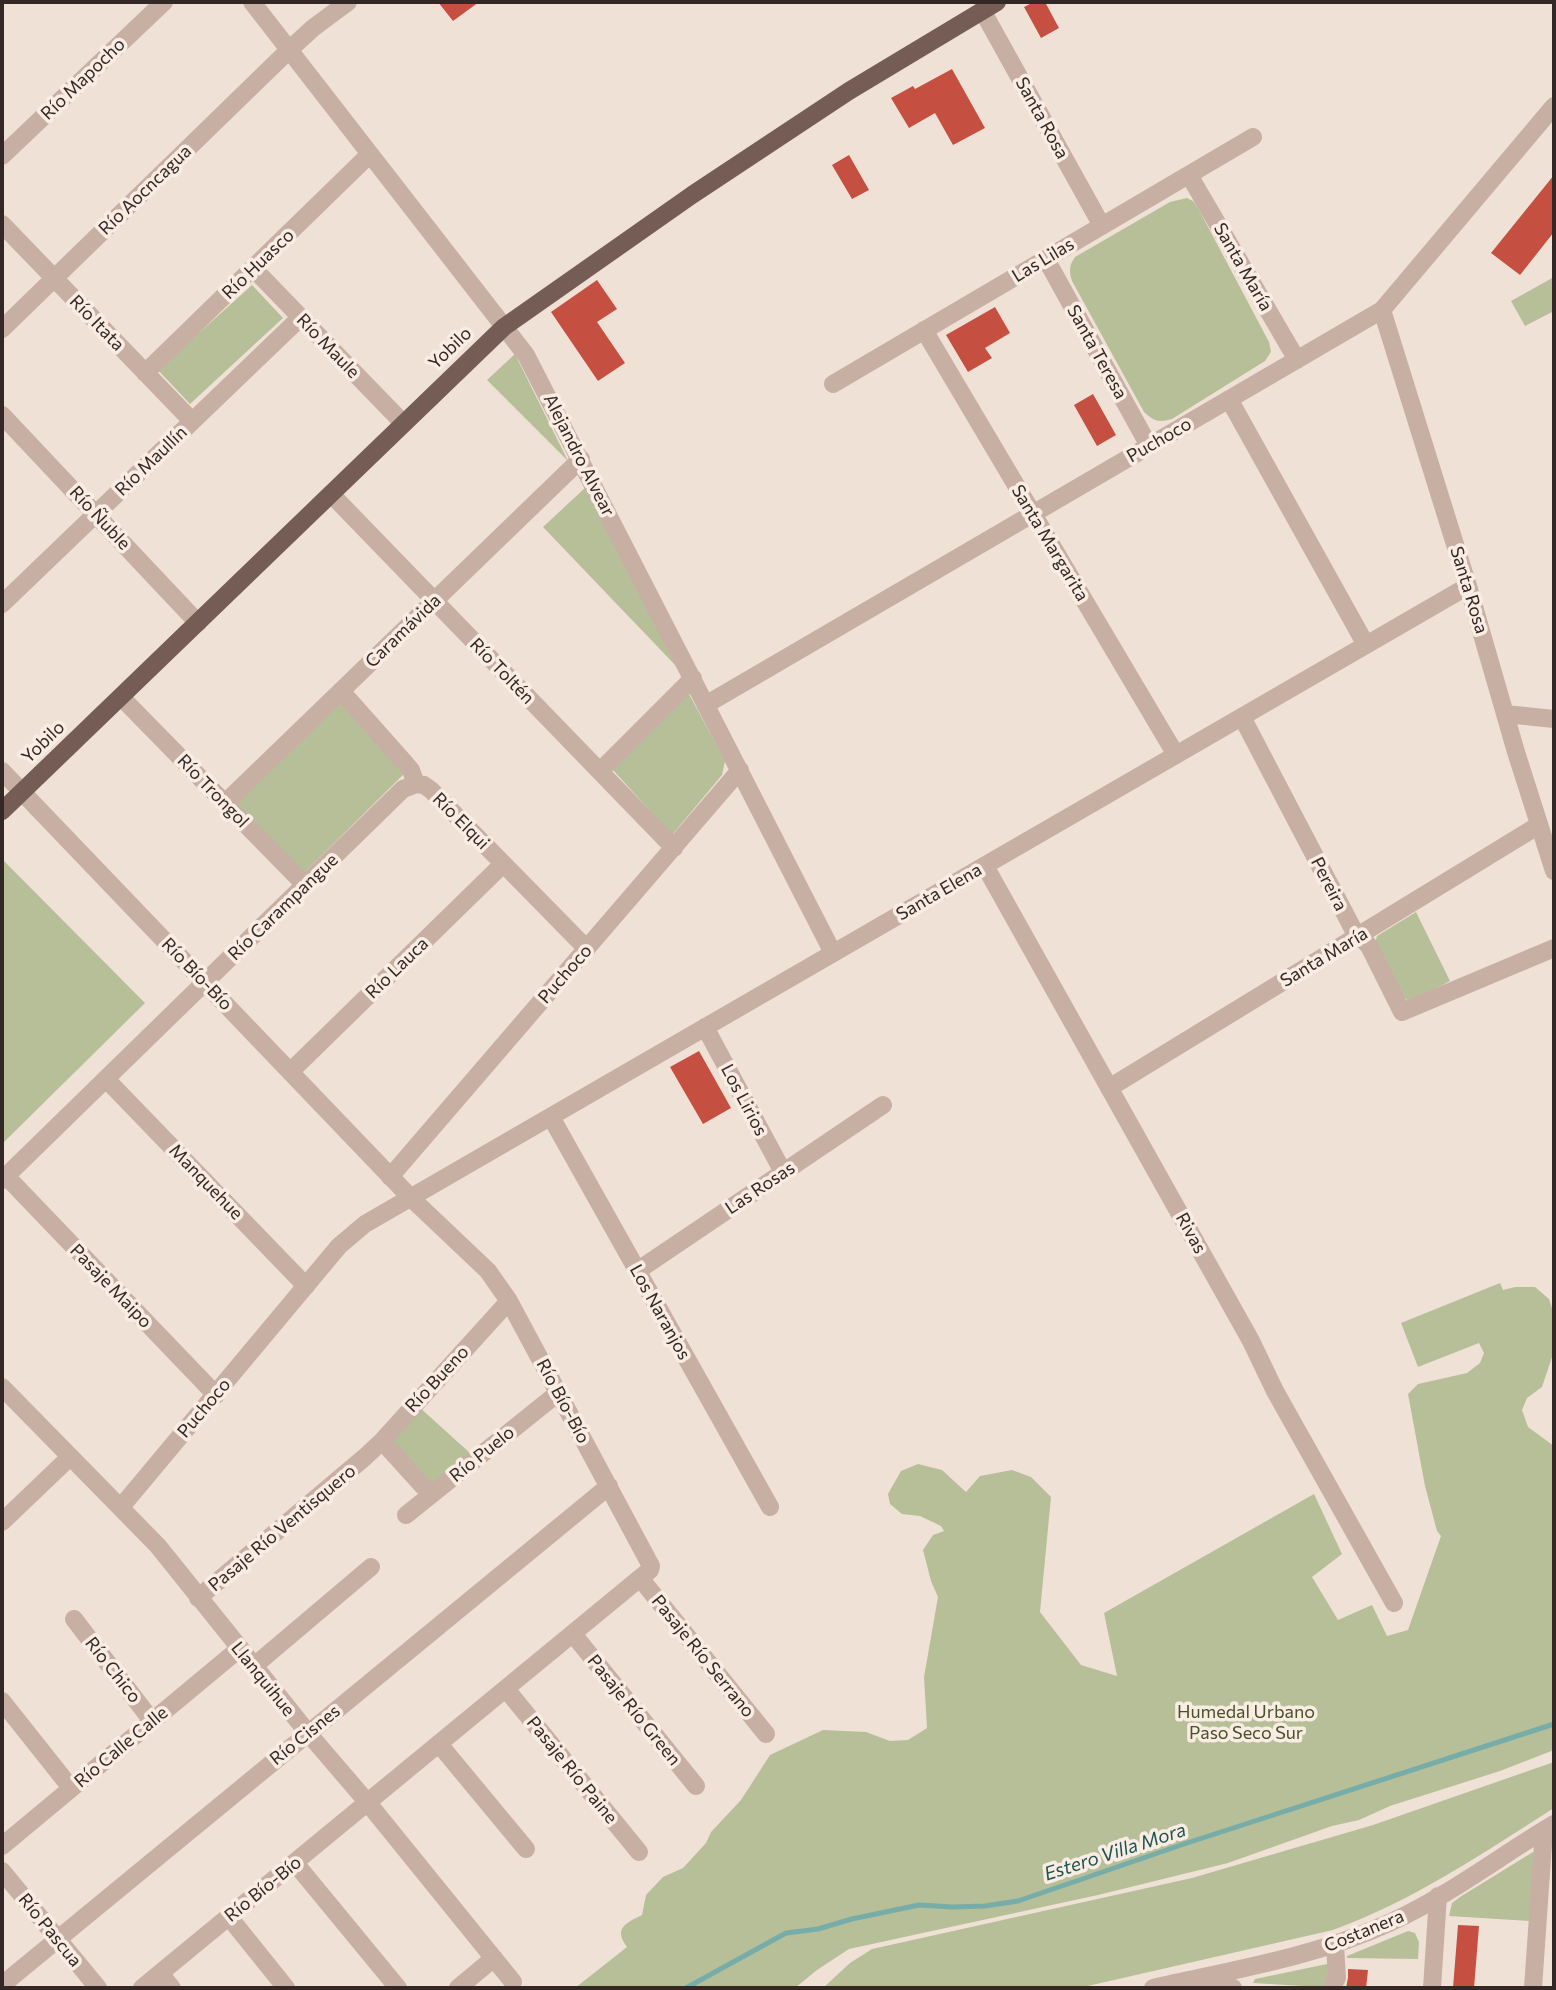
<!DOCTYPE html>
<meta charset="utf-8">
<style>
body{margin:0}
#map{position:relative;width:1556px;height:1990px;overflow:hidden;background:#f0e1d7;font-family:Commissioner,sans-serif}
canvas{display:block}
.frame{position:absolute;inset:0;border:4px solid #332825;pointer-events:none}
</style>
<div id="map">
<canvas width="1556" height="1990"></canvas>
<div class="frame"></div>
</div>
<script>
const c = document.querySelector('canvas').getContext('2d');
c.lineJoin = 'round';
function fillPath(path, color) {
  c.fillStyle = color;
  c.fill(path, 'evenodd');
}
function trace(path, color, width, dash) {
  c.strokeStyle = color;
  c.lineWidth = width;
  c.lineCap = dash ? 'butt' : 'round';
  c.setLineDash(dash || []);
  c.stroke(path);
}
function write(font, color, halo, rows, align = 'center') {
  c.font = font + ' Commissioner,sans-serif';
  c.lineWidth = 7;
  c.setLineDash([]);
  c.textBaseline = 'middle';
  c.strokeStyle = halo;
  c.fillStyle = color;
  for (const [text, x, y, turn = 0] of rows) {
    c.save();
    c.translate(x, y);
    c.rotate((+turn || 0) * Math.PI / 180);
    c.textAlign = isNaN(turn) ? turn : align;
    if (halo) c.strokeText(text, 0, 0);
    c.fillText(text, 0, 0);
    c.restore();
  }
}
fillPath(new Path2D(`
 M1187 198 1193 201 1198 208 1269 342 1271 352 1265 361 1172 419C1158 423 1154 421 1144 412L1072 281C1069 271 1069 265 1075 257L1170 202Z
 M1554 277V311L1525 326 1511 301Z
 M252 285 283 318 190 404 158 370Z
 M515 354 568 461 487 380Z
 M586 487 676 666 543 527Z
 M689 694 725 761 722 775 672 835 613 770Z
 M339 700 407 771 304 873 233 802Z
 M2 859 145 1003 2 1144Z
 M1416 912 1450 981 1410 1002 1403 997 1375 943 1377 936Z
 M1500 1283 1503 1290 1515 1287H1535L1549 1299 1553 1311 1554 1340 1552 1357 1542 1387 1527 1398 1522 1410 1528 1427 1554 1446V1750L1500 1771 1390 1806 1359 1820 1332 1826 1228 1863 1098 1895 849 1949 817 1970 795 1988H575L627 1947C613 1928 626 1923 642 1915L646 1895 663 1877 683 1868 706 1843 711 1832 741 1800 770 1755 823 1730 866 1732 890 1741 908 1740 927 1728 924 1677 938 1597 931 1581 923 1550 933 1535 944 1531 941 1526 920 1516 902 1514 890 1504 888 1494 901 1471 918 1464 942 1470 966 1492 980 1476 1012 1470 1031 1477 1051 1497 1040 1612 1081 1665 1117 1676 1104 1613 1314 1494 1342 1554 1312 1577 1338 1620 1372 1605 1387 1636 1408 1630 1441 1536 1437 1531 1425 1486 1408 1394 1418 1384 1467 1373 1480 1363 1484 1353 1479 1343 1418 1367 1401 1323Z
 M418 1406 470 1453 435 1487 390 1439Z
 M1554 1762V1808C1483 1853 1413 1901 1333 1930L1079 1988H823L850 1963 872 1949 1192 1878 1373 1825Z
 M1533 1852 1536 1855 1530 1921 1449 1916 1452 1903 1460 1897Z
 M1408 1931 1415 1933 1419 1942 1418 1959 1347 1958V1956Z
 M1327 1964 1330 1965 1331 1971 1324 1986 1320 1987 1253 1983 1255 1979Z`), '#b7bf98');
trace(new Path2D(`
 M686 1988 786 1933 818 1929 852 1919 919 1905 953 1907 985 1906 1018 1901 1187 1843 1554 1724`), '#77ada8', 5);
fillPath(new Path2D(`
 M438 2H479L453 21Z
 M1034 2H1045L1059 28 1041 38 1024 7Z
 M952 69 985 128 953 145 935 113 909 128 891 98 913 86 915 89Z
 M849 155 869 190 852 199 832 165Z
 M1554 175V232L1520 275 1491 253Z
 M597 280 617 309 597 322 625 363 598 381 551 312Z
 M995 307 1010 333 985 348 992 358 968 372 946 335Z
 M1093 394 1116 435 1097 446 1074 405Z
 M699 1051 731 1108 703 1124 670 1067Z
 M1458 1925 1479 1926 1474 1988H1453Z
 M1348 1969 1368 1970 1366 1988H1346L1348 1978Z`), '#c54f41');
trace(new Path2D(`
 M252 2 526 355 833 953
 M982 10 1102 226
 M2 156 164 2
 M1189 175 1297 360
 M2 224 192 421
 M1046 259 1149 446
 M253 268 403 423
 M1382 310 1468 586 1516 752 1554 871
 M2 329 289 50 313 28 348 2
 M924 330 1176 755
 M145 373 370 154
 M833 384 1253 137
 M1229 399 1366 645
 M2 415 198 623
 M331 494 674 848
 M2 604 301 317
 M341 691 405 763 411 770 416 784
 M121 697 305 885
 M707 704 1382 310 1554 106
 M1506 714 1554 719
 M1242 717 1353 929 1369 946 1402 1012 1554 948
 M2 771 411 1198 488 1271 509 1301 651 1566 650 1570 640 1578 142 1988
 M600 771 693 678
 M416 784 424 785 431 790 587 949
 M225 803 581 459
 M985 866 1251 1341 1275 1391 1394 1603
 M705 1027 783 1172
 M290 1072 503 864
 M106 1079 306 1286
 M1109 1088 1539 825
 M551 1117 770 1507
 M6 1176 216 1395
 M390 1177 740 770
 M2 1180 403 789 416 784
 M637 1271 883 1105
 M2 1387 158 1546 308 1733 368 1803 513 1982
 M382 1441 431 1495
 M121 1507 339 1246 365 1224 1468 586
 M406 1515 558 1393
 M2 1522 70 1457
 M640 1578 766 1734
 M198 1598 365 1457 382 1441 509 1301
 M74 1619 152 1721
 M573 1634 696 1786
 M254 1666 371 1567
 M506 1689 639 1852
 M2 1701 71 1788
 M439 1744 526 1849
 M2 1846 239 1649
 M295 1863 398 1988
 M2 1871 98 1988
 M229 1917 286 1988
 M160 1973 172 1988
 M1204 1977 1233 1988
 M2 1985 609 1486
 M458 1988 494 1958
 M1153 1988C1232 1970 1315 1957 1389 1923 1447 1897 1500 1856 1554 1824
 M1331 1988 1337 1978 1335 1945
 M1432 1988 1438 1896
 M1533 1988 1544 1830`), '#c8afa4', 18);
trace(new Path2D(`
 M2 811 504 327 692 195 849 91 997 2`), '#755d56', 18);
write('18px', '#332825', '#f8ece3', [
 ["Río Mapocho",83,79,-44],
 ["Santa Rosa",1042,118,61],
 ["Río Aocncagua",145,190,-44],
 ["Las Lilas",1043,260,-31],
 ["Río Huasco",258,264,-44],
 ["Santa María",1243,267,60],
 ["Río Itata",97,323,46],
 ["Río Maule",328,346,46],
 ["Yobilo",450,348,-44],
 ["Santa Teresa",1097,352,61],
 ["Puchoco",1159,440,-30],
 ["Alejandro Alvear",579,455,63],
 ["Río Maullín",151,461,-44],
 ["Río Ñuble",100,518,47],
 ["Santa Margarita",1050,543,59],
 ["Santa Rosa",1469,590,73],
 ["Caramávida",403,631,-44],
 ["Río Toltén",502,671,46],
 ["Yobilo",43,742,-44],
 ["Río Trongol",213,791,46],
 ["Río Elqui",461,821,45],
 ["Pereira",1329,884,63],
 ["Santa Elena",939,892,-30],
 ["Río Carampangue",283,907,-44],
 ["Santa María",1324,957,-31],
 ["Río Lauca",397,968,-44],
 ["Río Bío-Bío",197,974,46],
 ["Puchoco",565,974,-49],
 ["Los Lirios",744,1100,62],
 ["Manquehue",206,1182,46],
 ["Las Rosas",760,1188,-34],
 ["Rivas",1191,1233,61],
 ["Pasaje Maipo",111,1286,46],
 ["Los Naranjos",660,1312,61],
 ["Río Bueno",437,1379,-47],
 ["Río Bío-Bío",563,1401,62],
 ["Puchoco",204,1408,-50],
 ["Río Puelo",482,1454,-39],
 ["Pasaje Río Ventisquero",282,1528,-40],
 ["Pasaje Río Serrano",703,1656,51],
 ["Río Chico",113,1670,52],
 ["Llanquihue",263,1679,51],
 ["Pasaje Río Green",634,1710,51],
 ["Río Cisnes",305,1735,-39],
 ["Río Calle Calle",121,1747,-40],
 ["Pasaje Río Paine",572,1770,51],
 ["Río Bío-Bío",263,1889,-39],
 ["Río Pascua",50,1930,51],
 ["Costanera",1364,1931,-22]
]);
write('18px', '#485129', '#f8ece3', [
 ["Humedal Urbano",1246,1712],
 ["Paso Seco Sur",1246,1733]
]);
write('italic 19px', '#1c5450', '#f8ece3', [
 ["Estero Villa Mora",1115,1852,-18]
]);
</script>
